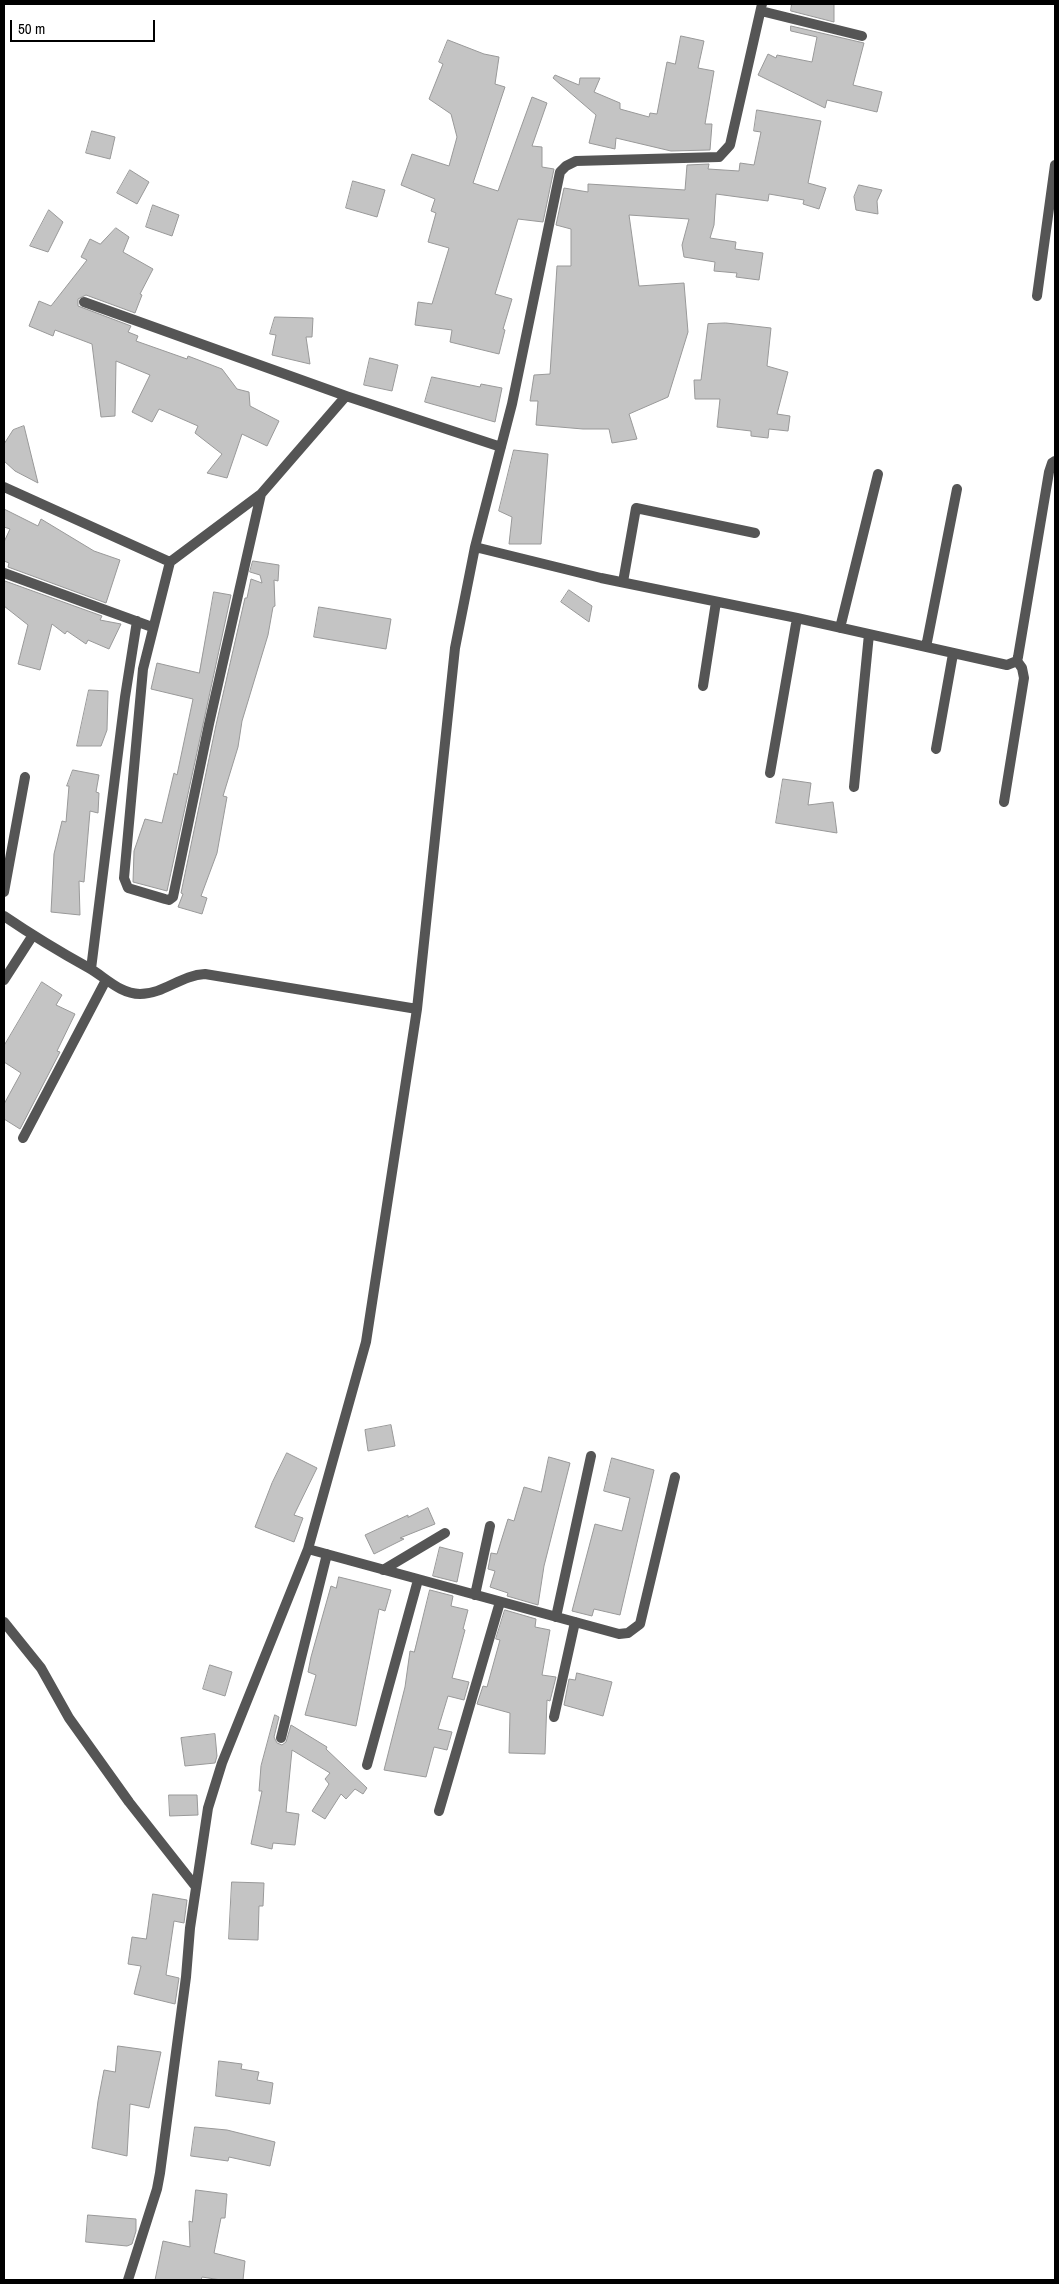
<!DOCTYPE html>
<style>
body{margin:0}
#map{position:relative;width:1059px;height:2284px;overflow:hidden;background:#fff;font-family:"Archivo Narrow",sans-serif}
canvas{display:block}
.frame{position:absolute;inset:0;border:5px solid #000;pointer-events:none}
.scale{position:absolute;left:10px;top:20px;width:145px;height:22px;box-sizing:border-box;border:2px solid #000;border-top:0;padding-left:6px;font-size:15px;line-height:18px;white-space:nowrap;color:#000;-webkit-text-stroke:4px #fff;paint-order:stroke}
</style>
<div id="map">
<canvas width="1059" height="2284"></canvas>
<div class="frame"></div>
<div class="scale">50 m</div>
</div>
<script>
const c = document.querySelector('canvas').getContext('2d');
c.lineJoin = 'round';
function fillPath(path, color) {
  c.fillStyle = color;
  c.fill(path, 'evenodd');
}
function trace(path, color, width, dash) {
  c.strokeStyle = color;
  c.lineWidth = width;
  c.lineCap = dash ? 'butt' : 'round';
  c.setLineDash(dash || []);
  c.stroke(path);
}
const building = new Path2D(`
 M792 4H834V22L791 11Z
 M791 26 864 43 853 85 882 92 877 112 827 100 825 108 758 75 768 54 776 58 777 55 812 62 817 37 791 31Z
 M681 36 704 41 698 68 714 71 705 124H712L710 150 671 151 616 138 615 149 589 143 596 115 553 78 555 75 579 85 580 78H600L594 92 620 103V109L649 117 650 113 657 114 667 62 675 64Z
 M448 40 484 54 499 57 495 84 505 87 473 183 498 191 532 97 547 103 532 146 542 147V167L554 169 543 222 518 219 495 294 512 299 503 329 505 330 499 354 450 342 452 330 415 325 418 302 432 304 449 248 428 242 436 213 431 211 435 199 401 185 412 154 449 166 457 137 451 114 429 99 443 64 439 62Z
 M757 110 821 121 808 183 826 188 819 209 803 204 804 200 769 194 768 201 716 194 714 225 710 238 736 242 735 249 763 253 759 280 736 277 737 273 714 271 715 262 684 257 682 245 689 219 629 215 639 286 684 283 688 332 668 397 629 414 637 439 612 443 609 429H583L536 425 538 401H530L534 375 550 374 557 266H571V229L556 225 564 188 588 192V184L685 190 687 165 709 164 708 169 739 171 740 163 754 165 761 132 754 131Z
 M92 131 115 137 110 159 86 153Z
 M130 170 149 182 137 204 117 193Z
 M353 181 385 190 377 217 346 208Z
 M859 185 882 190 877 201 878 214 856 210 854 197Z
 M153 205 179 215 172 236 146 227Z
 M49 210 63 222 48 252 30 246Z
 M116 228 129 237 123 252 153 269 140 294 142 295 135 313 86 295 78 299V306L131 326 128 332 138 336 136 341 187 359 188 356 222 369 237 389 249 392 250 406 279 421 267 446 242 434 227 478 207 473 222 454 195 433 198 426 159 409 152 422 132 412 150 375 116 361 115 416 101 417 92 344 55 330 53 336 29 326 39 301 51 306 87 260 81 257 90 239 100 244Z
 M275 317 313 318 312 337H306L310 364 272 355 276 335 270 334Z
 M726 323 771 328 767 366 788 372 777 414 790 416 788 431 769 429 768 438 751 436V431L717 427 720 399H695L694 380H701L708 324Z
 M370 358 398 365 392 391 364 385Z
 M432 377 480 387 481 384 502 388 495 422 425 402Z
 M24 426 38 483 15 471 4 461V444L13 430Z
 M514 450 548 454 541 544H509L512 517 499 511Z
 M4 509 38 526 41 519 94 551 120 560 106 603 8 567 9 563 4 561V542L10 529 4 527Z
 M253 561 279 565 278 581 274 580 275 606 273 607 268 635 242 721 238 747 223 796 227 797 217 853 201 896 207 898 202 914 178 907 183 894 181 893 216 725 245 598H247L251 579 262 583 260 575 250 572Z
 M5 581 102 616 100 620 121 624 109 649 88 640 86 644 67 631 65 634 52 624 40 670 18 664 28 625 4 606Z
 M569 590 592 606 589 622 561 602Z
 M214 592 231 595 167 891 133 882 134 851 145 819 162 823 174 773 177 775 193 699 151 689 157 663 199 673Z
 M319 607 391 619 386 649 314 637Z
 M89 690 108 691 107 730 101 746H77Z
 M73 770 99 775 96 792 99 793 98 813 90 811 84 882 79 881 80 915 51 912 54 854 62 821 66 822 69 786H67Z
 M783 779 811 783 808 805 833 802 837 833 776 823Z
 M42 982 62 995 56 1005 75 1014 57 1051 60 1052 20 1129 4 1119V1104L21 1073 4 1062V1046Z
 M391 1425 395 1446 368 1451 365 1430Z
 M287 1453 317 1468 294 1515 303 1518 294 1542 255 1527 272 1483Z
 M549 1457 570 1463 544 1566 538 1605 507 1596 508 1593 490 1587 495 1571 488 1569 491 1553 497 1554 508 1519 514 1521 524 1487 541 1492Z
 M612 1458 654 1470 620 1615 594 1609 592 1616 572 1611 595 1524 622 1531 630 1498 604 1491Z
 M428 1508 435 1524 400 1538 404 1539 374 1554 365 1535 408 1515V1517Z
 M440 1547 463 1553 457 1582 433 1576Z
 M339 1577 391 1590 385 1611 379 1609 356 1726 305 1715 316 1675 308 1672 311 1657 331 1586 336 1588Z
 M430 1590 453 1596 451 1606 468 1610 463 1629 465 1630 452 1678 469 1682 464 1700 448 1696 438 1729 452 1732 447 1750 434 1747 426 1777 384 1770 405 1687 410 1651 414 1652Z
 M505 1610 536 1619 535 1627 550 1630 542 1675 556 1677 550 1701 547 1700 545 1754 509 1753 510 1713 477 1704 483 1686 487 1687 500 1640 496 1639Z
 M210 1665 232 1672 225 1696 203 1689Z
 M577 1673 612 1682 603 1716 564 1705 569 1679 575 1680Z
 M275 1715 279 1717 274 1737 277 1743 282 1745 286 1742 291 1725 327 1747 326 1749 367 1788 363 1794 355 1789 346 1799 341 1794 325 1819 312 1811 329 1784 325 1779 330 1773 292 1750 286 1812 299 1814 295 1845 273 1843 272 1849 251 1844 262 1791H259L261 1766Z
 M215 1734 217 1756 215 1763 185 1766 181 1738Z
 M169 1795H197L198 1815 170 1816Z
 M232 1882 264 1883 263 1906H259L258 1940 229 1939Z
 M153 1894 187 1900 184 1923 174 1921 166 1975 179 1978 175 2004 134 1994 141 1966 128 1964 132 1937 146 1939Z
 M118 2046 161 2052 149 2108 130 2104 127 2156 92 2148 98 2101 104 2070 115 2072Z
 M219 2061 242 2064 241 2069 259 2072 257 2080 273 2083 270 2104 216 2096Z
 M195 2127 227 2130 275 2142 270 2166 229 2157 228 2161 191 2156Z
 M196 2190 227 2194 225 2218H221L214 2253 245 2261 243 2280H221L202 2277 201 2280H155L163 2241 190 2247 189 2221 192 2222Z
 M88 2215 136 2219V2231L132 2244 127 2246 86 2242Z`);
fillPath(building, '#c4c4c4');
trace(building, '#999', 1);
trace(new Path2D(`
 M761 11 862 36
 M1037 296 1055 165
 M84 302 346 396 501 447
 M4 487 170 562
 M261 494 209 724 173 897 169 900 165 899 128 888 124 878 143 669 170 562 261 494 346 396
 M475 547 601 578 797 618 1007 665 1017 661 1018 657 1049 472 1052 463 1055 461
 M4 573 152 627
 M623 582 636 508 755 533
 M840 628 878 474
 M926 647 957 489
 M703 686 716 602
 M936 749 953 654
 M770 773 797 618
 M854 787 869 634
 M1004 802 1024 678 1022 668 1017 661
 M4 892 25 777
 M4 916C32 935 60 952 89 968 105 977 120 994 140 994 164 994 181 975 205 974L417 1009
 M91 969 125 697 137 621
 M4 980 33 935
 M23 1138 106 980
 M308 1549 619 1634 628 1633 640 1624 675 1477
 M383 1570 445 1533
 M475 1595 490 1526
 M556 1617 591 1456
 M4 1622 41 1668 69 1718 129 1802 196 1887
 M554 1717 575 1622
 M281 1738 327 1554
 M367 1765 418 1580
 M439 1811 500 1602
 M128 2280 157 2189 160 2173 186 1977 190 1928 208 1808 222 1763 308 1549 366 1342 417 1009 455 648 475 547 512 404 560 172 566 166 576 161 719 157 730 145 762 4`), '#555', 10);
</script>
